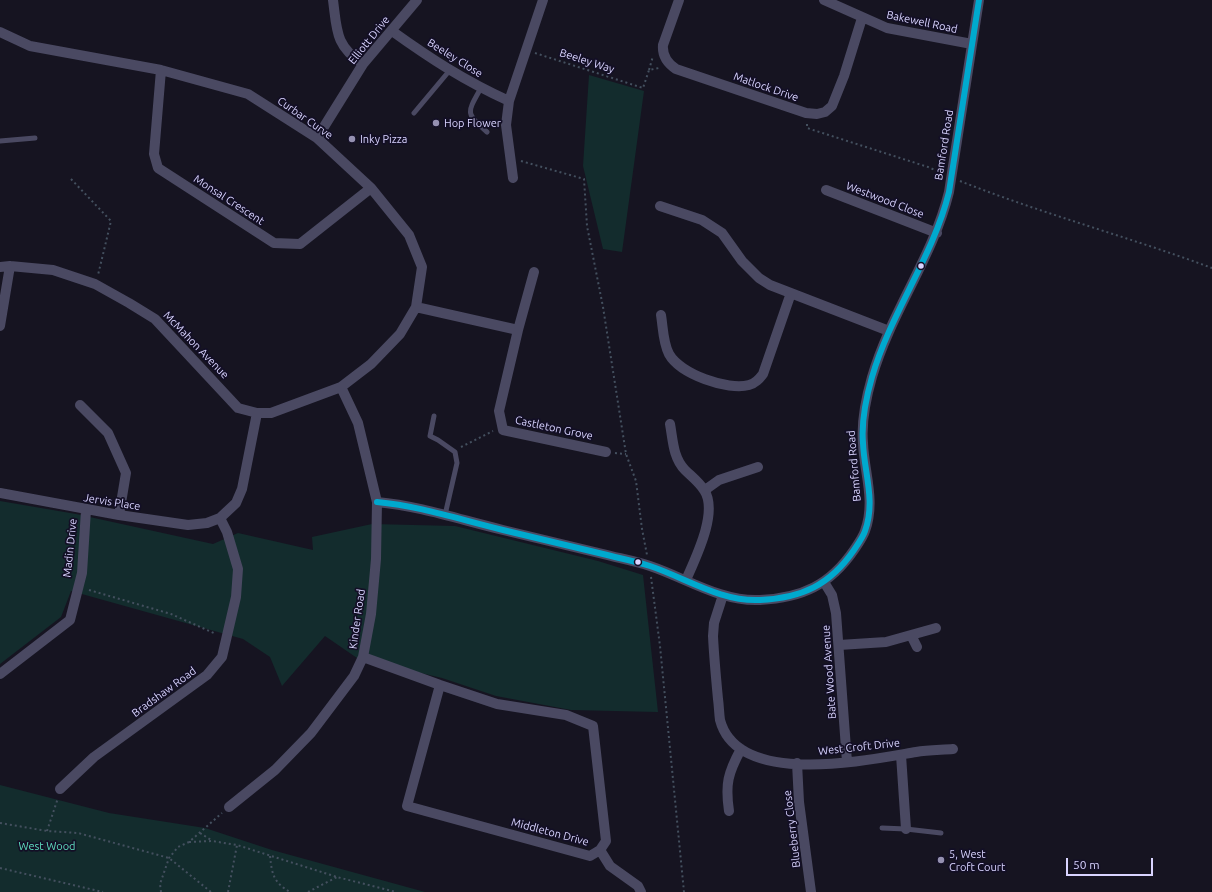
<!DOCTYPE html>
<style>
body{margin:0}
#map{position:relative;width:1212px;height:892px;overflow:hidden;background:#161421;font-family:Ubuntu,sans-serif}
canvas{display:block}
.scale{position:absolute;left:1066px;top:858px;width:87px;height:18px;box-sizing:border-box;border:2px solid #d9d4ff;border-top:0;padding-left:5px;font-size:12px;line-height:14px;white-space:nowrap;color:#d9d4ff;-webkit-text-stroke:3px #130f26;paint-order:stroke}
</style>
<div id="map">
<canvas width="1212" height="892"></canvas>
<div class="scale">50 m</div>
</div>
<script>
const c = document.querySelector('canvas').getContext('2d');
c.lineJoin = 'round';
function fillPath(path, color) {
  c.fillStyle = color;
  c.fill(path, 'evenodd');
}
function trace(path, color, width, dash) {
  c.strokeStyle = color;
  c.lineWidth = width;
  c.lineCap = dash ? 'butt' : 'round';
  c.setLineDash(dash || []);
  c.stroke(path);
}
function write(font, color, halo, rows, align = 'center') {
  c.font = font + ' Ubuntu,sans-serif';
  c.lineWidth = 3.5;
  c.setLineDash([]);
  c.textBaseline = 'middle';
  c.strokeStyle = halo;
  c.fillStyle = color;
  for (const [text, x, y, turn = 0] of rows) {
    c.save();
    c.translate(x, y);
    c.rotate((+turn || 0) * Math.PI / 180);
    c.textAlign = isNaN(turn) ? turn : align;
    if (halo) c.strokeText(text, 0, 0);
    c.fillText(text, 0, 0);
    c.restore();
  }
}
fillPath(new Path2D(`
 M589 75 644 91 622 252 603 249 583 166Z
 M0 501 76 514 213 544 238 533 313 550 312 537 372 524 455 526 598 561 643 575 658 712 571 710 496 696 442 678 357 658 325 636 282 686 270 657 243 639 71 591 61 617 0 664Z
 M0 785 109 813 205 828 272 850 425 892H0Z`), '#132c2d');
trace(new Path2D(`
 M535 53 643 88 649 70 659 68
 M649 70 653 56
 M807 124V128L928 167 942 173
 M521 161 584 179 587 226 603 307 626 454 636 481 642 529 647 555
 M71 179 111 221 98 275
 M960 181C1043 214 1129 237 1212 268
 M461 447 493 431
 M615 453 626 454
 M651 577 660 646 684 892
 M89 590 171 614 216 634
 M0 823 47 831 78 833 169 858 211 892
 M47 831 58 798
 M200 833 211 840
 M189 842 212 841 237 845 337 877 396 892
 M270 856C272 874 273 882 290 892
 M0 868 103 892
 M161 892 160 884 169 858 178 847 189 842 222 813
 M228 892 237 845
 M308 892 337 877`), '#44505f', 2, [2, 3]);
trace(new Path2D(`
 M481 88C467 113 465 113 487 132
 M414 113 450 70
 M0 141 35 138
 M434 416 430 436 438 440 455 452 457 463 445 515
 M882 828 906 829 941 833`), '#4a4962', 5);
trace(new Path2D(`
 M333 0C337 30 335 46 363 64
 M679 0 663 45C662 56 667 63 676 69L806 113 817 114 825 112 832 106 844 76 862 18
 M824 0 887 28 972 44
 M392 31C431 59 465 81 509 101
 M0 32 30 46 161 70 248 94 317 138 371 188 409 235 422 267 416 307 400 334 371 364 341 387 271 413H257L238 408 155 319 129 303 95 284 53 270 10 266 0 267
 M161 70 154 154 158 168 274 243 300 244 371 188
 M317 138 363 64 417 0
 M513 178 506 125 509 101 543 0
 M826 190 937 233
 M660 206 702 220 722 233 742 261 759 278 770 285 889 331
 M534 272 518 330 499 411 503 430 606 452
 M416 307 518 330
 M661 315C663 327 663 343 669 354 680 374 728 391 749 385 756 383 759 379 763 374L791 293
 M0 326 10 266
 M80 405 108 433 126 473 119 515
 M670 424C673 440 673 458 685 470 691 476 699 482 704 490 719 512 695 559 686 580
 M705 490 719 480 758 467
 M0 493 119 515 188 525 207 523 220 518 236 503 242 489 257 413
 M377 502C420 506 461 520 503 530 536 538 569 546 603 554 618 558 635 561 650 566 686 578 721 602 760 600 802 598 830 585 854 550 858 544 863 537 865 531 876 501 864 472 863 443 861 420 866 398 872 377 891 312 933 257 949 192L979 0
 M824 582 832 595 836 613 847 762
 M723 595 714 623 713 636C714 657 716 678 718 699 719 706 719 713 720 720 738 788 868 760 916 752 928 750 941 750 953 749
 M911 635 917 647
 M839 645 886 642 936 628
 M363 657 440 685 497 704 566 715 593 726 606 841 600 850 590 856 407 806 440 685
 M0 674 70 620 82 573 86 510
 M901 755 906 829
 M797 763 799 802 811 892
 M60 789 94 757 207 675 222 657 236 597 238 569 227 532 220 518
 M229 807 275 770 311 733 354 676 363 657 371 614 376 559 377 502 358 423 341 387
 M729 811C725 784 728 773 741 749
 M600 850 610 866 638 886 641 892`), '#4a4962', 10);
trace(new Path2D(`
 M377 502C420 506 461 520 503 530 536 538 569 546 603 554 618 558 635 561 650 566 686 578 721 602 760 600 802 598 830 585 854 550 858 544 863 537 865 531 876 501 864 472 863 443 861 420 866 398 872 377 891 312 933 257 949 192L979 0`), '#00a9ce', 6);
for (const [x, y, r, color] of [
 [436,123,4,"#9591b1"],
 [352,139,4,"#9591b1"],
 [921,266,3.5,"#d9d4ff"],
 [638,562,3.5,"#d9d4ff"],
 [941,860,4,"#9591b1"]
]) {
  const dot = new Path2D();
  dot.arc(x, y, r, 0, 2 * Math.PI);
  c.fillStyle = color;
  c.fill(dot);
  trace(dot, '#130f26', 1.5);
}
write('11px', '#d9d4ff', '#130f26', [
 ["Bakewell Road",922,22,12],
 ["Elliott Drive",369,40,-51],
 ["Beeley Close",455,58,32],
 ["Beeley Way",587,61,18],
 ["Matlock Drive",766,87,19],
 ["Curbar Curve",305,118,35],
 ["Bamford Road",944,145,-81],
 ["Monsal Crescent",229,200,33],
 ["Westwood Close",885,200,21],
 ["McMahon Avenue",196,345,46],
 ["Castleton Grove",554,428,12],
 ["Bamford Road",854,466,-95],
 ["Jervis Place",112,502,9],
 ["Madin Drive",70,548,-84],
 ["Kinder Road",357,619,-82],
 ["Bate Wood Avenue",829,672,-94],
 ["Bradshaw Road",164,692,-36],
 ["West Croft Drive",859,747,-6],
 ["Blueberry Close",792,829,-97],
 ["Middleton Drive",550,832,15]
]);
write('11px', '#d9d4ff', '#130f26', [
 ["Hop Flower",444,123],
 ["Inky Pizza",360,139],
 ["5, West",949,854],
 ["Croft Court",949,867]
], 'left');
write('11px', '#5fe0c0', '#130f26', [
 ["West Wood",47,846]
]);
</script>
